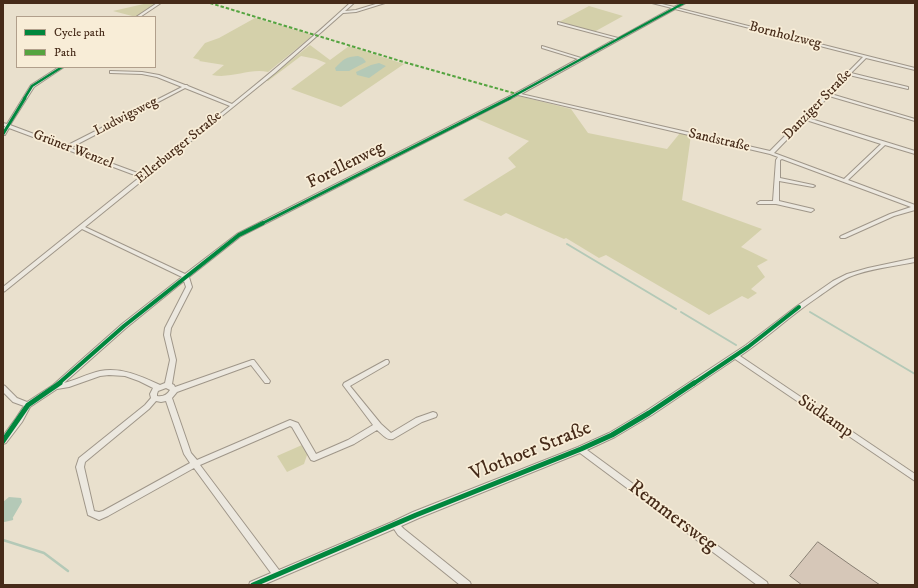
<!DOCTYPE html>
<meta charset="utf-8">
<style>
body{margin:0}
#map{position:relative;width:918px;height:588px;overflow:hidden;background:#e9e0cd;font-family:"IM FELL DW Pica",serif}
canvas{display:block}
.frame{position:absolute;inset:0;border:4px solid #462b19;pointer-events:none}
.legend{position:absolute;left:16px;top:16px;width:140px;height:52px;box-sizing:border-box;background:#f8edd7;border:1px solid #b19f8b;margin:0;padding:5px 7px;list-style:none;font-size:12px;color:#462b19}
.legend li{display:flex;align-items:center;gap:8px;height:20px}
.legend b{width:20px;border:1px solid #b19f8b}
</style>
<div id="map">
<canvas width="918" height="588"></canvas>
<div class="frame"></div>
<ul class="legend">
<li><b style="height:5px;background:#00873e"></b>Cycle path</li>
<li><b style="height:5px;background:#55a440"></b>Path</li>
</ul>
</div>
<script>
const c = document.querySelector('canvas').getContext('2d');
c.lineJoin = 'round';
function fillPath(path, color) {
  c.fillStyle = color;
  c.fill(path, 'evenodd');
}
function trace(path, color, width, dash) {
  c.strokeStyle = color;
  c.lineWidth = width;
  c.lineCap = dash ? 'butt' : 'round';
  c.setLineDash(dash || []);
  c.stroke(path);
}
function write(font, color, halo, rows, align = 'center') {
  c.font = font + ' "IM FELL DW Pica",serif';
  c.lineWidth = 3.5;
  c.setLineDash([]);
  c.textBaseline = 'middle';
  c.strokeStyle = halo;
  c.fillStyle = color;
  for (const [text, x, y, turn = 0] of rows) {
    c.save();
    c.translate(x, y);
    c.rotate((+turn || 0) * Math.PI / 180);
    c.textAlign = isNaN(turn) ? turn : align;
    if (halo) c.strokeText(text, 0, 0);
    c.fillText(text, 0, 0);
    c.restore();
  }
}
fillPath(new Path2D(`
 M148 3H157L136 17 113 11Z
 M589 6 623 16 594 32 559 22Z
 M255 18 310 34 311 37 268 72C249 68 232 79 212 75L224 65 199 61 200 60 193 58 205 43 219 38Z
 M310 45 330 60 349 46 404 64 341 107 291 89 326 63 316 59 301 56 268 81H265Z
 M519 96 571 109 588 133 667 149 680 133 691 135 682 200 762 229 741 247 768 260 757 266 765 277 751 289 757 293 748 299 742 296 709 315 606 255 599 258 566 238 564 239 506 213 501 216 463 200 516 167 508 158 529 141 475 118Z
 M302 445 308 452 304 464 287 472 277 456Z`), '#d4d0aa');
fillPath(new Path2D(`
 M358 56 363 58 366 62 349 71H336L335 68C344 59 345 57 358 56Z
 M379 63 386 66 369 78 357 75 356 72 371 65Z
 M9 497 21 498 22 502 12 519 3 521V502Z`), '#b4c9b7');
trace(new Path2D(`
 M567 244 676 309
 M681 312 736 345
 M810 312 915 374`), '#b4c9b7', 2);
trace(new Path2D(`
 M3 521 12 519
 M3 540 44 553 68 571`), '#b4c9b7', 2.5);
const building = new Path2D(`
 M818 542 852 566 880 585H802L790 576Z`);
fillPath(building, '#d6c7b8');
trace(building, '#877e72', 1);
const minor = new Path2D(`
 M157 3H161L140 17H136Z
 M350 3H354L345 11 356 10 379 3H385L356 12 343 13 275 73 85 227 185 274 237 234 516 93 578 59 542 48V46L581 58 615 39 558 24V22L618 38 672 8 652 3H658L674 7 682 3H686L677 8 915 68V70L866 58 851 73 908 87V89L849 75 831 94 915 119V121L829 96 808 118 915 151V154L885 145 848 180 915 205V210L894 216 845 238H841L840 237 841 236 890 214 911 207 782 159 780 160V178L813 185 815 186 813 187 779 181V201L813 209 814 210 811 212 776 204H758L757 203 760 201H773L776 160 778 157 770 154 518 95 241 236 189 277 192 287 171 328 170 335 176 360 172 384 174 385 175 387 252 360H254L270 381 269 383H265L251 365 177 392 172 398 191 453 197 460 290 420 298 423 316 454 348 440 373 425 343 385 344 383 386 360H388L389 362 388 364 350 386 381 424 391 433 416 418 433 412 436 413 437 415 436 417 422 422 393 439C387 441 382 434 377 430L354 444 314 461 311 460 292 427 290 426 200 465 279 570 392 522 413 512 578 447 609 433 646 411 746 345 797 306 833 281 847 274 868 268 915 258V262C895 266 868 269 849 277 838 282 828 290 818 297 791 315 767 338 740 356L915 474V481L735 359 652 415 615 437 587 450 767 582 768 585H757L580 453 419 518 401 526 404 529 470 582 471 585H460L398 535 394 529 263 585H249L250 582 271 573 194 468 108 516 99 520 88 515 76 467 79 458 145 405 151 398 150 394 153 388 139 381 125 376 109 375 100 376 69 387 57 389 30 407 22 422 6 443 3 444V436L16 418 24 406 13 402 3 392V385L5 386 17 398 27 402 53 385 122 324 182 277 82 229 5 291 3 292V287L140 177 9 128 5 135H3V130L5 126H3V123L7 124 31 85 59 67H64L34 87 10 125 66 146 182 87 157 77 142 74 111 73H110V71L142 72 159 75 185 85H187L188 86 232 104C273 71 312 38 350 3ZM675 9 863 57 770 151 521 94ZM185 88 230 106 143 175 70 148ZM806 120 881 144 844 179 774 153ZM184 281 186 287 165 328 164 335 170 360 165 383 160 385C141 376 121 367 100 371 87 374 76 380 64 383L126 328ZM166 388 170 390C167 395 163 397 157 396V394L158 391ZM156 401 161 402 166 401 184 454 190 463 103 511 99 512 94 511 84 467 85 462 149 409Z`);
trace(minor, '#9f9689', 2);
fillPath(minor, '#ece8df');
trace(new Path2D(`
 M210 3 407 63 517 94`), '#55a440', 2, [3.5, 2]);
trace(new Path2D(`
 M24 99 32 86 62 67
 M508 99 684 3`), '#00873e', 2.5);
trace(new Path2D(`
 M3 134 25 98
 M261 224 510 98`), '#00873e', 3);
trace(new Path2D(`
 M58 384 124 326 239 235 263 223
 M693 384 748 347 799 307`), '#00873e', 4);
trace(new Path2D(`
 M3 441 28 405 60 383
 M253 585 416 515 581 449 612 435 649 413 694 383`), '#00873e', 5);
write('14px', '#462b19', '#f8edd7', [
 ["Bornholzweg",785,36,14],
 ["Danziger Straße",818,105,-46],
 ["Ludwigsweg",126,117,-27],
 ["Sandstraße",719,141,13],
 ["Ellerburger Straße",179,148,-39],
 ["Grüner Wenzel",73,150,21]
]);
write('17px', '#462b19', '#f8edd7', [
 ["Forellenweg",346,166,-27],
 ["Südkamp",825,417,34]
]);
write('20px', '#462b19', '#f8edd7', [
 ["Vlothoer Straße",531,452,-22],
 ["Remmersweg",672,517,37]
]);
</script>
